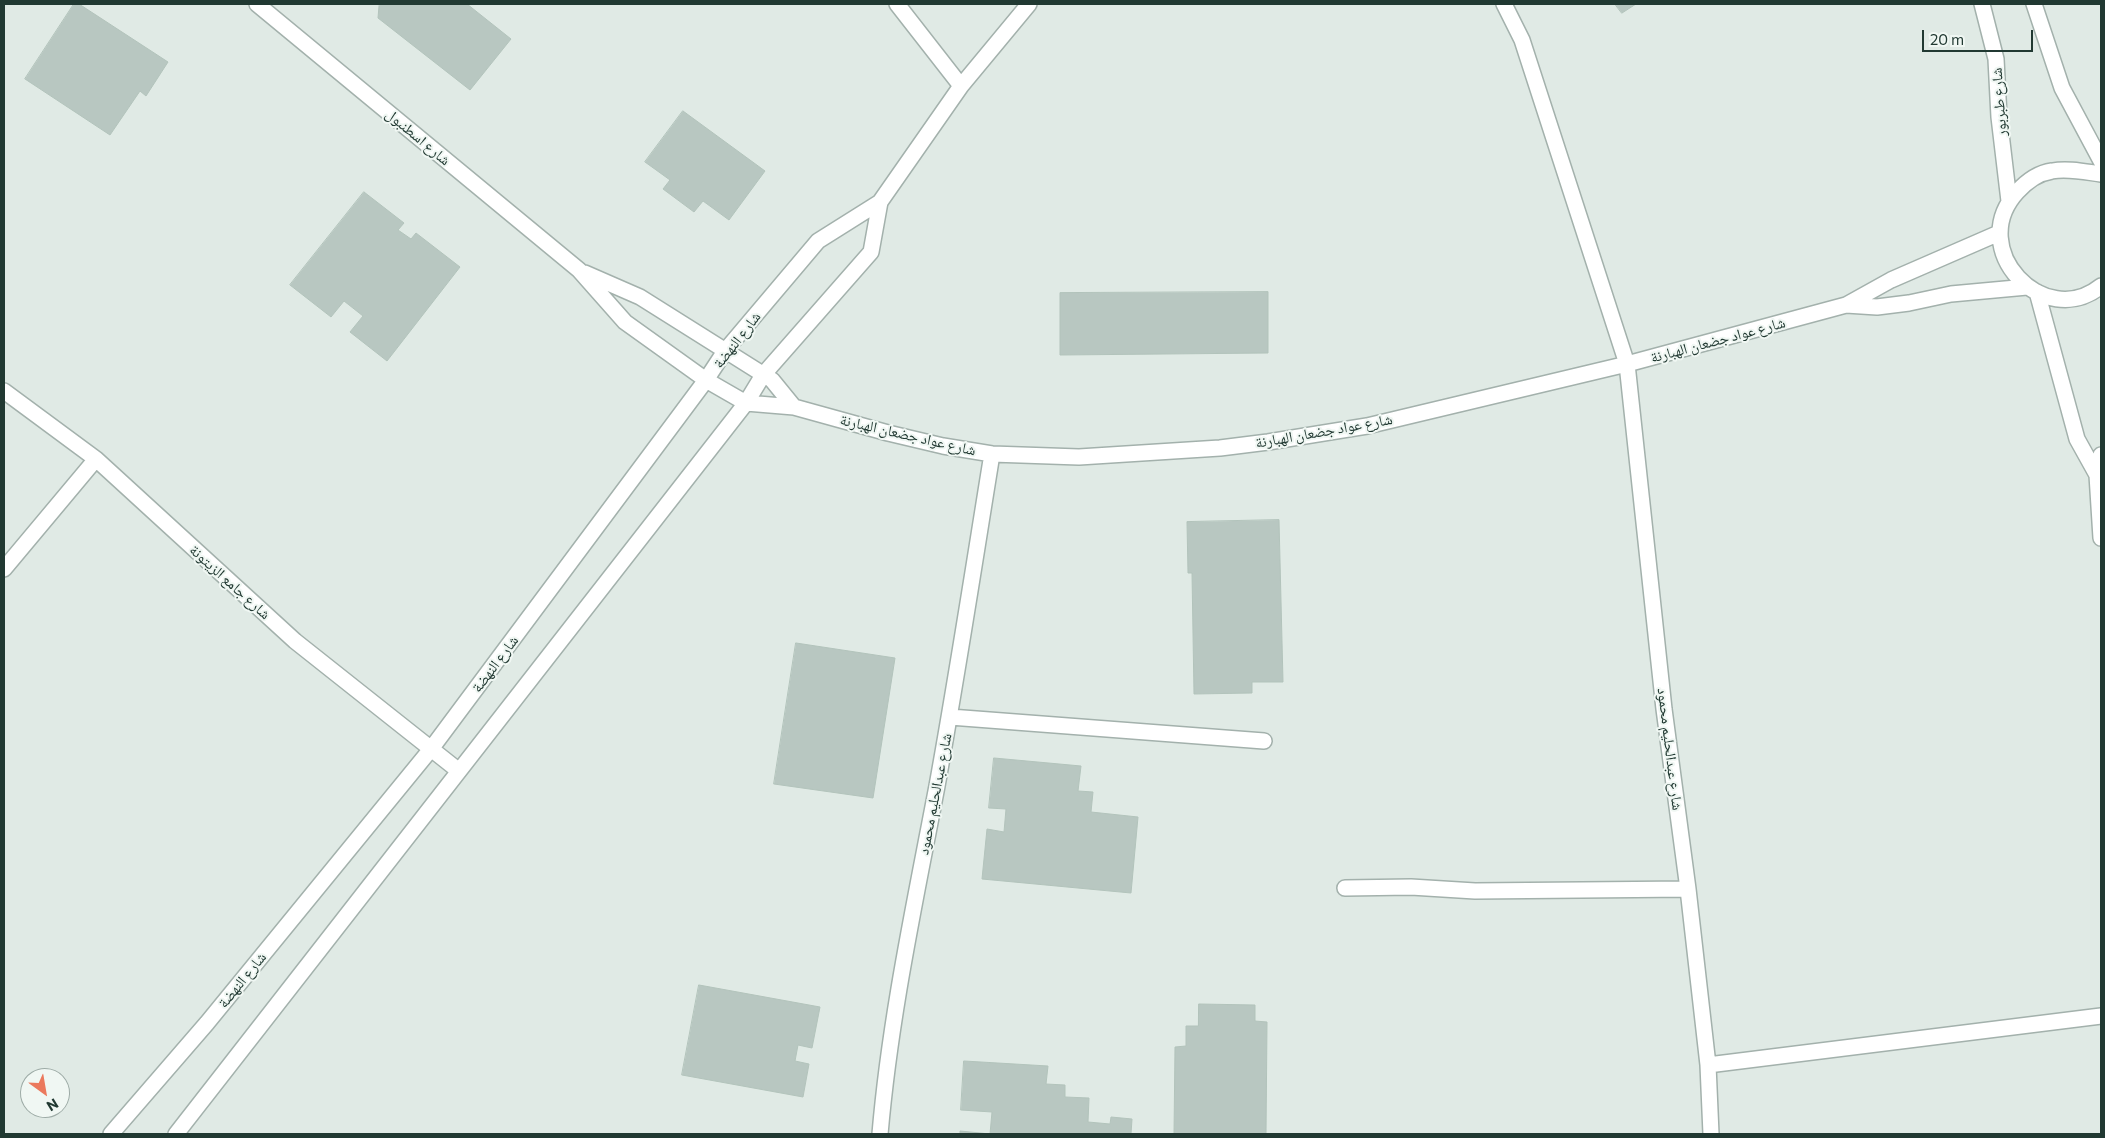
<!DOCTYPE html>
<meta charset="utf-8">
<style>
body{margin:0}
#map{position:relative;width:2105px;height:1138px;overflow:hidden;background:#e0eae5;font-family:Commissioner,sans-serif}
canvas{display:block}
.frame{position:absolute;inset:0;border:5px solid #213932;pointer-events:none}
.north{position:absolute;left:20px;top:1068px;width:50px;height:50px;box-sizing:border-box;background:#f0f7f3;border:1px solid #9daba6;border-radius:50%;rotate:148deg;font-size:14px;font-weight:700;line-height:20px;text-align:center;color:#213932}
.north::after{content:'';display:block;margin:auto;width:18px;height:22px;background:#eb795d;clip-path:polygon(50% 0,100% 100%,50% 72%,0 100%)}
.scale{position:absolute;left:1922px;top:30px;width:111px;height:22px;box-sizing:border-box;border:2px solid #213932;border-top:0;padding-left:6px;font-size:15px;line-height:18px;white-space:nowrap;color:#213932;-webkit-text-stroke:4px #f0f7f3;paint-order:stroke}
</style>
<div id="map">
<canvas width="2105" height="1138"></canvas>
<div class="frame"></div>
<div class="north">N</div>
<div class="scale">20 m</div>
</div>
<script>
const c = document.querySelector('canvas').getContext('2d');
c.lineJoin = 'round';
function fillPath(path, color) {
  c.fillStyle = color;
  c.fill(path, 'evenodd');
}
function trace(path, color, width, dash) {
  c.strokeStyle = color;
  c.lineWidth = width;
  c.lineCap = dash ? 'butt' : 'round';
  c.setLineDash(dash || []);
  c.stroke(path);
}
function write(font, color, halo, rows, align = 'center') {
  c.font = font + ' Commissioner,"Noto Naskh Arabic",sans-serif';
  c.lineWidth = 4;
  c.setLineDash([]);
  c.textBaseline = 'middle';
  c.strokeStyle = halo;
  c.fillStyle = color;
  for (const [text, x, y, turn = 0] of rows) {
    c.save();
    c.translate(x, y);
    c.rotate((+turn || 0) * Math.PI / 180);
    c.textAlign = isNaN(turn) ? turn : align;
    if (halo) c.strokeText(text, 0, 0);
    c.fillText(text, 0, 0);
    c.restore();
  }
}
const building = new Path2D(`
 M74 4H79L168 62 146 96 140 91 110 135 25 79Z
 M381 4H467L511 39 470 90 378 18 379 6Z
 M1615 4H1636L1622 13Z
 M683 111 765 171 729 220 703 201 694 212 663 189 670 180 645 162Z
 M364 192 404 223 398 230 411 239 416 233 460 267 387 361 350 332 363 316 344 301 331 317 290 285Z
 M1268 292V353L1060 355V293Z
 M1279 520 1283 682H1252V693L1194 694 1192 573H1188L1187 522Z
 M796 643 895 658 873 798 774 784Z
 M994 758 1081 766 1078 791 1093 792 1091 812 1138 817 1131 893 982 879 987 829 1004 832 1006 809 989 808Z
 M699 985 820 1007 812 1048 798 1045 795 1061 809 1064 803 1097 682 1075Z
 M1199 1004 1255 1005V1021L1267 1022 1266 1134H1174L1175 1047 1186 1046V1026H1198Z
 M964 1061 1048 1066 1046 1084 1065 1085V1097L1089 1098 1088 1122 1110 1124 1111 1117 1132 1119 1131 1134H960V1131L990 1134 992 1112 961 1110Z`);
fillPath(building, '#b8c7c1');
trace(building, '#b2c3bb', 1);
const minor = new Path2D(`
 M257 4 579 270 625 322 706 380 746 403 794 407 888 433 943 446 992 454 1079 457 1220 448 1268 442 1367 426 1627 364 1846 305 1891 280 1999 233
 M897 4 961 86
 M1504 4 1522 40 1627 364 1664 709 1688 889 1708 1065 1711 1134
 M1982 4 1996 59 1999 117 2009 201
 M2034 4 2062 88 2101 161
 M2101 174C2086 172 2068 168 2052 171 2038 173 2026 182 2017 192 1965 249 2044 332 2101 286
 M585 273 640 297 772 380 794 407
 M2037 292 2077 439 2097 475
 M1846 305 1877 307 1909 303 1951 294 2027 287
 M4 391 96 459 295 641 459 771
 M2101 455 2097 475 2101 538
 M4 569 96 459
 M950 717 1264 741
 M1345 888 1411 887 1475 891 1688 889
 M1708 1065 2101 1016
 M111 1134 207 1023 431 749 706 380 725 351 818 241 880 202 961 86 1029 4
 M176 1134 746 403 763 375 871 252 880 202
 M880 1134C890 1017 915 902 937 786 957 676 974 565 992 454`);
trace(minor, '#a3b1ac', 18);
trace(minor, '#fff', 15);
write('15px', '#213932', '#f0f7f3', [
 ["شارع طبربور",1999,102,-94],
 ["شارع اسطنبول",418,137,40],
 ["شارع النهضة",737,340,-52],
 ["شارع عواد جضعان الهبارنة",1718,340,-15],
 ["شارع عواد جضعان الهبارنة",1324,431,-10],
 ["شارع عواد جضعان الهبارنة",908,435,13],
 ["شارع جامع الزيتونة",230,582,42],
 ["شارع النهضة",495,664,-53],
 ["شارع عبدالحليم محمود",1670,749,83],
 ["شارع عبدالحليم محمود",935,794,-79],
 ["شارع النهضة",242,980,-51]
]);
</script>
